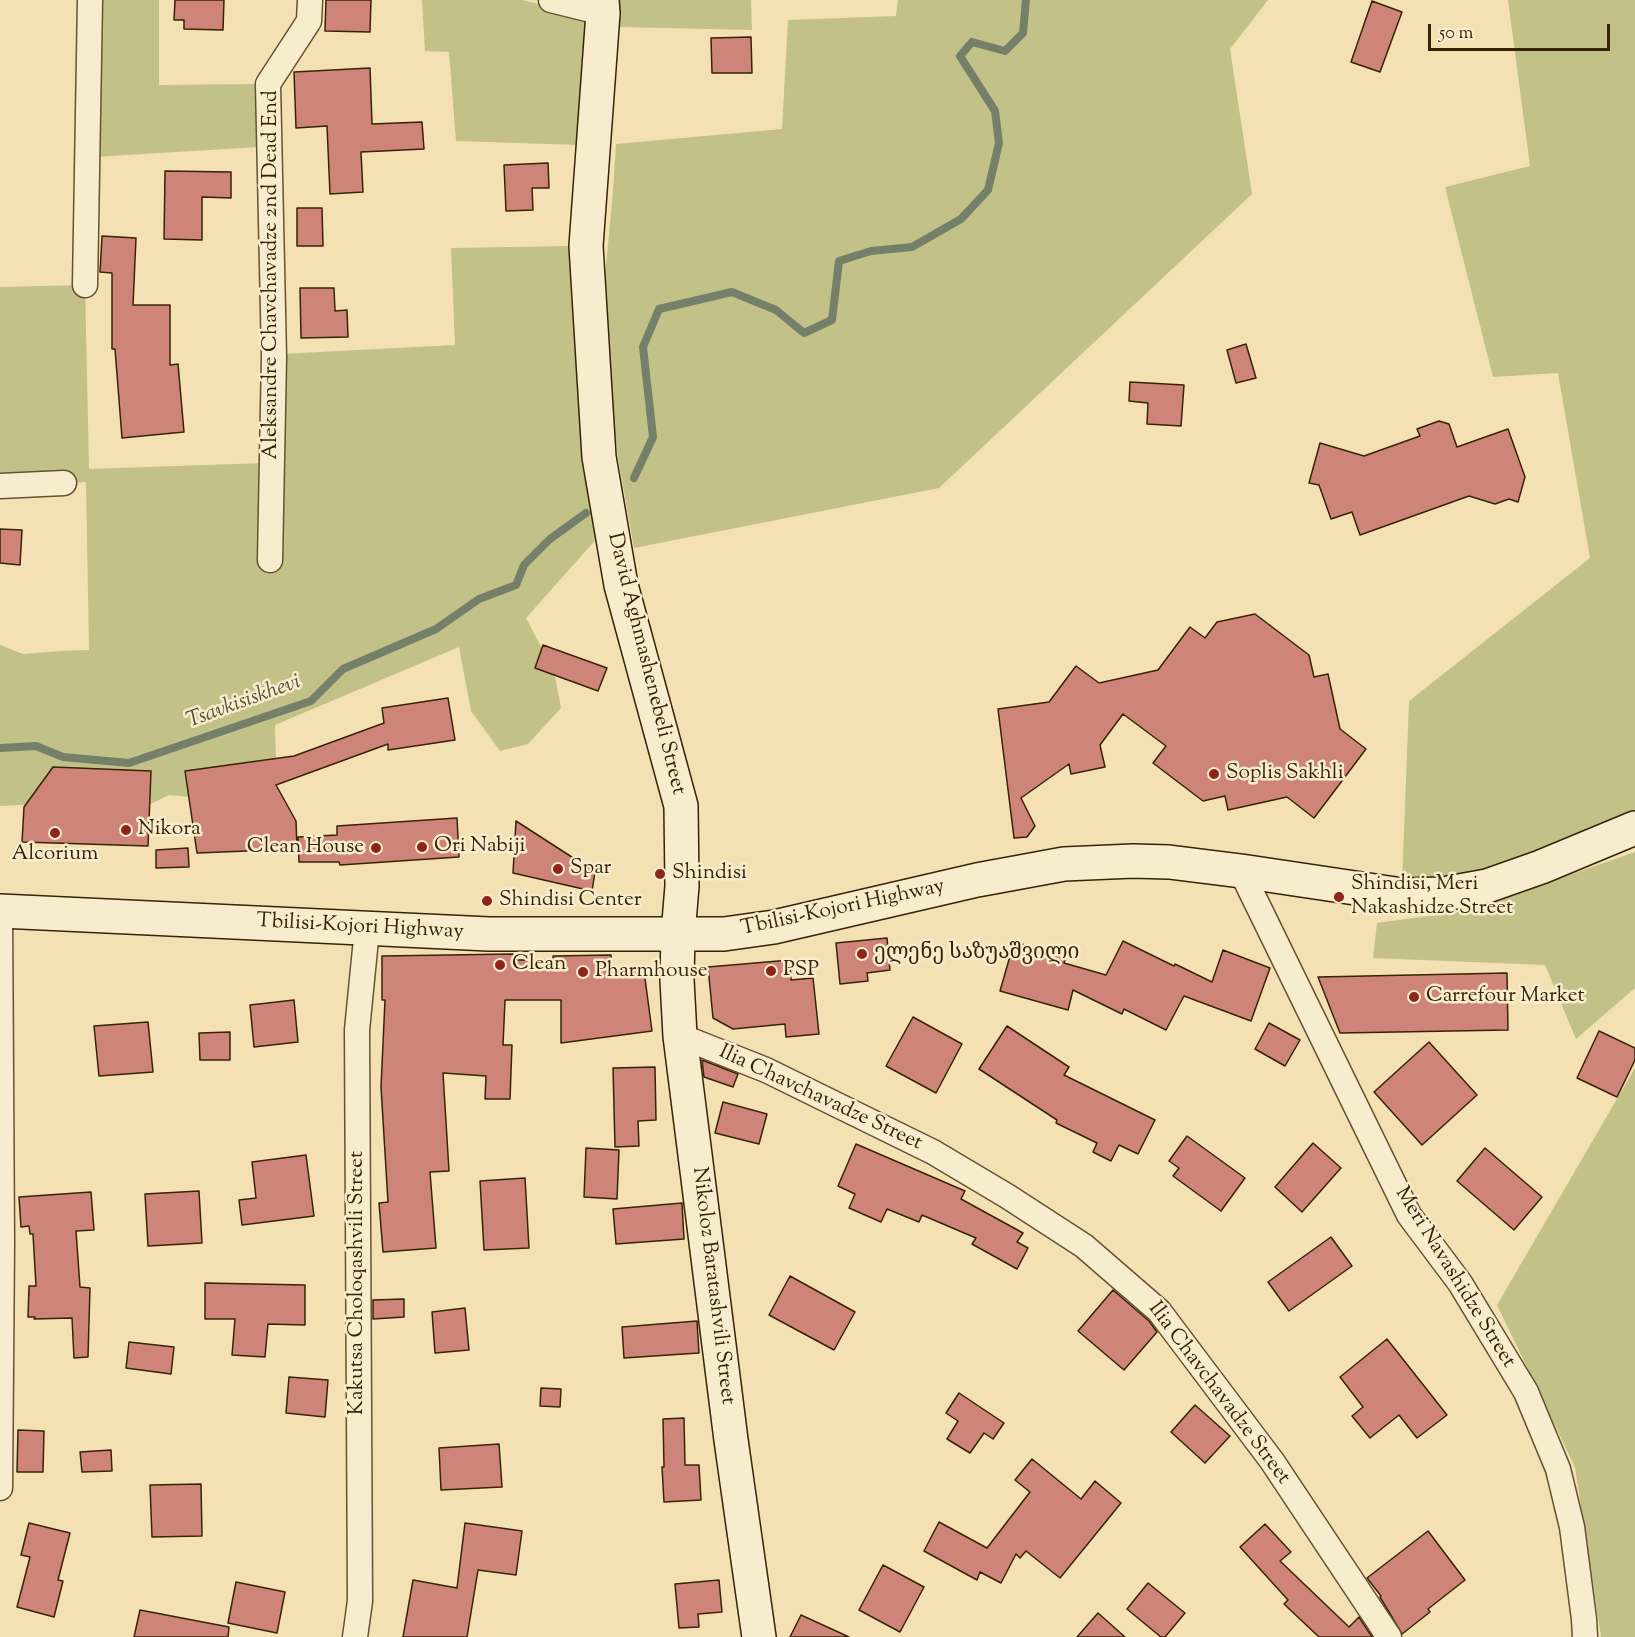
<!DOCTYPE html>
<meta charset="utf-8">
<style>
body{margin:0}
#map{position:relative;width:1635px;height:1637px;overflow:hidden;background:#f4e1b3;font-family:"Sorts Mill Goudy",serif}
canvas{display:block}
.scale{position:absolute;left:1428px;top:24px;width:182px;height:27px;box-sizing:border-box;border:3px solid #372305;border-top:0;padding-left:8px;font-size:18px;line-height:21px;white-space:nowrap;color:#372305;-webkit-text-stroke:4px #f8ecce;paint-order:stroke}
</style>
<div id="map">
<canvas width="1635" height="1637"></canvas>
<div class="scale">50 m</div>
</div>
<script>
const c = document.querySelector('canvas').getContext('2d');
c.lineJoin = 'round';
function fillPath(path, color) {
  c.fillStyle = color;
  c.fill(path, 'evenodd');
}
function trace(path, color, width, dash) {
  c.strokeStyle = color;
  c.lineWidth = width;
  c.lineCap = dash ? 'butt' : 'round';
  c.setLineDash(dash || []);
  c.stroke(path);
}
function write(font, color, halo, rows, align = 'center') {
  c.font = font + ' "Sorts Mill Goudy","Noto Serif Georgian",serif';
  c.lineWidth = 5;
  c.setLineDash([]);
  c.textBaseline = 'middle';
  c.strokeStyle = halo;
  c.fillStyle = color;
  for (const [text, x, y, turn = 0] of rows) {
    c.save();
    c.translate(x, y);
    c.rotate((+turn || 0) * Math.PI / 180);
    c.textAlign = isNaN(turn) ? turn : align;
    if (halo) c.strokeText(text, 0, 0);
    c.fillText(text, 0, 0);
    c.restore();
  }
}
fillPath(new Path2D(`
 M97 0H159V85L256 84 259 147 94 157Z
 M422 0H522L595 18 579 145 456 141 449 52 425 51Z
 M620 0H751L752 30 620 27Z
 M898 0H1268L1230 49 1252 194 939 488 634 548 618 458 607 371 604 287 613 191 616 144 782 129 788 20 896 16Z
 M1508 0H1635V816L1499 871 1402 883 1409 701 1590 558 1558 373 1493 377 1445 187 1530 166Z
 M570 246 584 454 600 535 526 618 554 672 561 708 528 744 500 751 471 711 459 647 275 725 276 762 200 798 169 795 144 807 43 804 0 806V645L23 654 61 651 89 650 86 482 0 486V287L85 285 89 469 264 463H285L281 354 455 345 451 248Z
 M1635 852V988L1576 1039 1545 965 1373 958 1377 923 1466 911Z
 M1635 1068V1637H1601L1575 1467 1497 1305Z`), '#c2c188');
trace(new Path2D(`
 M634 478 653 437 643 347 659 309 732 292 776 310 804 333 832 320 839 261 871 251 912 247 961 219 988 190 999 143 995 111 960 56 972 42 1005 51 1023 33 1026 0
 M0 748 36 746 63 757 129 763 311 701 343 669 436 629 479 599 516 585 524 565 550 539 586 513`), '#748069', 8);
const building = new Path2D(`
 M175 0H224L223 30 184 29V20H174Z
 M326 0H371L370 32 325 31Z
 M1372 1 1402 12 1380 72 1351 62Z
 M751 37 752 73H712L711 38Z
 M370 68 372 124 422 122 424 149 361 152 363 192 330 194 327 126 296 128 294 72Z
 M548 163 549 188H532L533 210 506 211 504 165Z
 M165 171 231 172V198L202 197V240L164 239Z
 M297 208H322L323 246H297Z
 M102 236 136 238 133 305H170V365L178 364 184 432 122 438 115 349H112V273L100 272Z
 M300 288H334L335 311 347 310 348 337 301 338Z
 M1246 344 1256 378 1236 383 1227 350Z
 M1130 382 1184 385 1181 426 1147 424 1148 403 1129 401Z
 M1439 421 1449 424 1457 447 1508 429 1525 477 1518 502 1509 499 1495 504 1469 496 1360 535 1352 512 1331 519 1319 485 1309 483 1320 443 1364 456 1420 436 1417 429Z
 M0 529 22 530 20 565 0 563Z
 M1255 614 1309 655 1314 677 1328 674 1340 729 1366 749 1314 818 1287 797 1228 810 1225 796 1203 801 1153 763 1166 746 1123 714 1100 745 1105 767 1071 774 1069 764 1021 798 1035 826 1027 837 1014 838 998 709 1049 702 1076 666 1099 683 1158 670 1190 627 1205 638 1217 622Z
 M543 645 607 668 598 691 535 668Z
 M448 698 455 740 388 750V744L276 785 296 821 297 849 197 853 185 771 294 756 384 723 382 708Z
 M53 767 151 771 148 846 22 842 24 807Z
 M457 818 459 857 340 865 339 862H299L298 837 337 835V826Z
 M516 821 595 872 592 891 513 873Z
 M188 848 189 867 156 868V850Z
 M887 938 890 970 867 973 868 981 840 984 836 943Z
 M1123 941 1174 966 1175 964 1212 982 1223 950 1270 968 1251 1021 1184 996 1166 1030 1124 1009 1122 1014 1073 990 1068 1010 1000 991 1014 942 1066 956 1064 963 1106 975Z
 M513 954 514 960H553V956L611 955V972L644 971 652 1031 561 1043V1000H505L503 1045H512L510 1099H485L486 1076 443 1073 449 1171 430 1172 436 1248 383 1252 379 1203 388 1202 381 1087 385 1000H382V956Z
 M790 960 791 980 813 978 819 1034 786 1037 785 1024 733 1029 713 1018 708 967Z
 M1507 973 1508 1030 1340 1033 1318 977Z
 M294 1000 298 1042 254 1047 250 1005Z
 M913 1017 962 1044 936 1093 886 1066Z
 M148 1022 153 1072 99 1076 94 1026Z
 M1269 1023 1300 1040 1285 1066 1255 1049Z
 M1007 1026 1069 1067 1064 1075 1155 1120 1138 1154 1119 1145 1111 1161 1093 1152 1097 1143 1056 1123 1057 1120 979 1069Z
 M1599 1031 1635 1048V1060L1617 1097 1577 1078Z
 M230 1032V1060H200L199 1033Z
 M1429 1042 1477 1095 1422 1145 1374 1092Z
 M702 1060 738 1074 733 1087 704 1077Z
 M655 1067 656 1120 638 1121 639 1146 615 1147 613 1068Z
 M723 1102 767 1114 759 1144 715 1133Z
 M1187 1136 1245 1178 1221 1211 1173 1176 1179 1168 1169 1161Z
 M1313 1143 1341 1168 1302 1212 1275 1187Z
 M856 1144 965 1191 961 1199 1023 1233 1017 1242 1028 1248 1017 1269 972 1244 976 1238 922 1215 919 1222 887 1209 881 1222 849 1208 855 1194 838 1186Z
 M586 1148 619 1150 617 1199 584 1197Z
 M1485 1148 1542 1197 1514 1230 1457 1181Z
 M306 1155 314 1216 242 1225 239 1200 256 1198 252 1162Z
 M525 1178 529 1248 484 1250 480 1181Z
 M199 1191 202 1243 148 1246 145 1194Z
 M91 1192 94 1230 76 1231 80 1287 90 1288 88 1357 74 1358 72 1318 34 1319 35 1317H28L29 1286H36L33 1234H30L29 1226 21 1227 19 1197Z
 M682 1203 684 1239 616 1244 613 1209Z
 M1331 1237 1352 1266 1289 1311 1268 1282Z
 M790 1276 855 1312 834 1350 769 1315Z
 M205 1283 305 1285V1325L268 1324 265 1357 232 1355 235 1319H205Z
 M1113 1290 1149 1321 1157 1332 1124 1370 1078 1331Z
 M404 1299V1317L373 1319V1300Z
 M465 1308 469 1350 435 1353 432 1312Z
 M697 1321 699 1353 624 1358 622 1327Z
 M1387 1339 1447 1415 1417 1438 1399 1415 1370 1438 1352 1416 1363 1407 1340 1377Z
 M129 1342 174 1347 171 1374 126 1368Z
 M289 1377 328 1380 325 1417 286 1413Z
 M541 1388 561 1389 560 1407 540 1406Z
 M959 1393 1004 1423 993 1439 984 1433 970 1453 947 1439 958 1421 946 1413Z
 M1195 1405 1230 1436 1205 1463 1171 1432Z
 M684 1418 685 1465H699L701 1500 664 1502 662 1467H664L663 1419Z
 M18 1430 44 1431 43 1472H17Z
 M499 1444 502 1487 441 1490 439 1448Z
 M111 1450 112 1471 82 1472 80 1452Z
 M1032 1459 1081 1499 1095 1481 1121 1503 1060 1578 1026 1551 1020 1558 1016 1554 1001 1583 980 1572 977 1580 924 1551 939 1522 987 1548 1030 1492 1015 1480Z
 M201 1484 202 1536 152 1537 150 1485Z
 M29 1523 70 1533 58 1580 63 1581 54 1617 17 1607 30 1557 21 1555Z
 M465 1523 522 1531 516 1575 478 1570 467 1637H403L413 1580 457 1588Z
 M1265 1524 1291 1552 1280 1561 1349 1627 1359 1617 1372 1637H1319L1284 1604 1288 1600 1240 1547Z
 M1428 1531 1465 1580 1428 1609 1430 1612 1402 1634 1380 1597 1381 1596 1367 1578Z
 M883 1565 924 1587 900 1632 859 1610Z
 M719 1580 722 1612 698 1614 699 1627 679 1628 675 1584Z
 M236 1582 285 1592 277 1633 228 1623Z
 M1148 1583 1185 1613 1165 1637H1161L1127 1609Z
 M140 1610 229 1627 228 1637H134Z
 M1098 1613 1125 1637H1077Z
 M801 1615 849 1637H790Z`);
fillPath(building, '#cf8479');
trace(building, '#372305', 1.5);
const street = new Path2D(`
 M551 0 603 13
 M85 285 90 0
 M0 486 64 483
 M270 560 274 357 268 84 309 21 310 0
 M1241 871 1409 1215 1460 1283 1526 1392 1558 1469 1572 1527 1584 1619 1585 1637
 M680 1036 766 1070 933 1152 1007 1196 1084 1246 1159 1311 1272 1461 1389 1637
 M0 1488 2 1242 0 911
 M355 1637 360 1601 357 1030 367 929`);
const secondary = new Path2D(`
 M602 0 603 13 586 246 599 457 621 585 681 806 682 886 678 934 677 980 680 1036 731 1440 759 1637
 M0 911 489 934H724L774 927 977 880 1064 864 1133 861 1169 862 1241 871 1402 895 1443 894 1487 886 1541 867 1635 828`);
trace(street, '#665230', 27);
trace(secondary, '#372305', 36);
trace(street, '#f8ecce', 24);
trace(secondary, '#f8ecce', 33);
for (const [x, y, r, color] of [
 [1214,774,6,"#8f2418"],
 [126,830,6,"#8f2418"],
 [55,833,6,"#8f2418"],
 [422,847,6,"#8f2418"],
 [376,848,6,"#8f2418"],
 [558,869,6,"#8f2418"],
 [660,874,6,"#8f2418"],
 [1339,897,6,"#8f2418"],
 [487,901,6,"#8f2418"],
 [862,954,6,"#8f2418"],
 [500,965,6,"#8f2418"],
 [771,971,6,"#8f2418"],
 [583,972,6,"#8f2418"],
 [1414,997,6,"#8f2418"]
]) {
  const dot = new Path2D();
  dot.arc(x, y, r, 0, 2 * Math.PI);
  c.fillStyle = color;
  c.fill(dot);
  trace(dot, '#f8ecce', 2);
}
write('21px', '#372305', '#f8ecce', [
 ["Aleksandre Chavchavadze 2nd Dead End",272,275,-90],
 ["David Aghmashenebeli Street",645,664,76],
 ["Tbilisi-Kojori Highway",843,909,-12],
 ["Tbilisi-Kojori Highway",360,928,3],
 ["Ilia Chavchavadze Street",820,1099,25],
 ["Meri Navashidze Street",1454,1278,58],
 ["Kakutsa Choloqashvili Street",358,1283,-90],
 ["Nikoloz Baratashvili Street",712,1286,83],
 ["Ilia Chavchavadze Street",1218,1394,53]
]);
write('21px', '#372305', '#f8ecce', [
 ["Soplis Sakhli",1226,774],
 ["Nikora",138,830],
 ["Ori Nabiji",434,847],
 ["Clean House",364,848,"right"],
 ["Alcorium",55,855,"center"],
 ["Spar",570,869],
 ["Shindisi",672,874],
 ["Shindisi, Meri",1351,885],
 ["Nakashidze Street",1351,909],
 ["Shindisi Center",499,901],
 ["ელენე საზუაშვილი",874,954],
 ["Clean",512,965],
 ["PSP",783,971],
 ["Pharmhouse",595,972],
 ["Carrefour Market",1426,997]
], 'left');
write('italic 22px', '#555237', '#f8ecce', [
 ["Tsavkisiskhevi",244,703,-20]
]);
</script>
